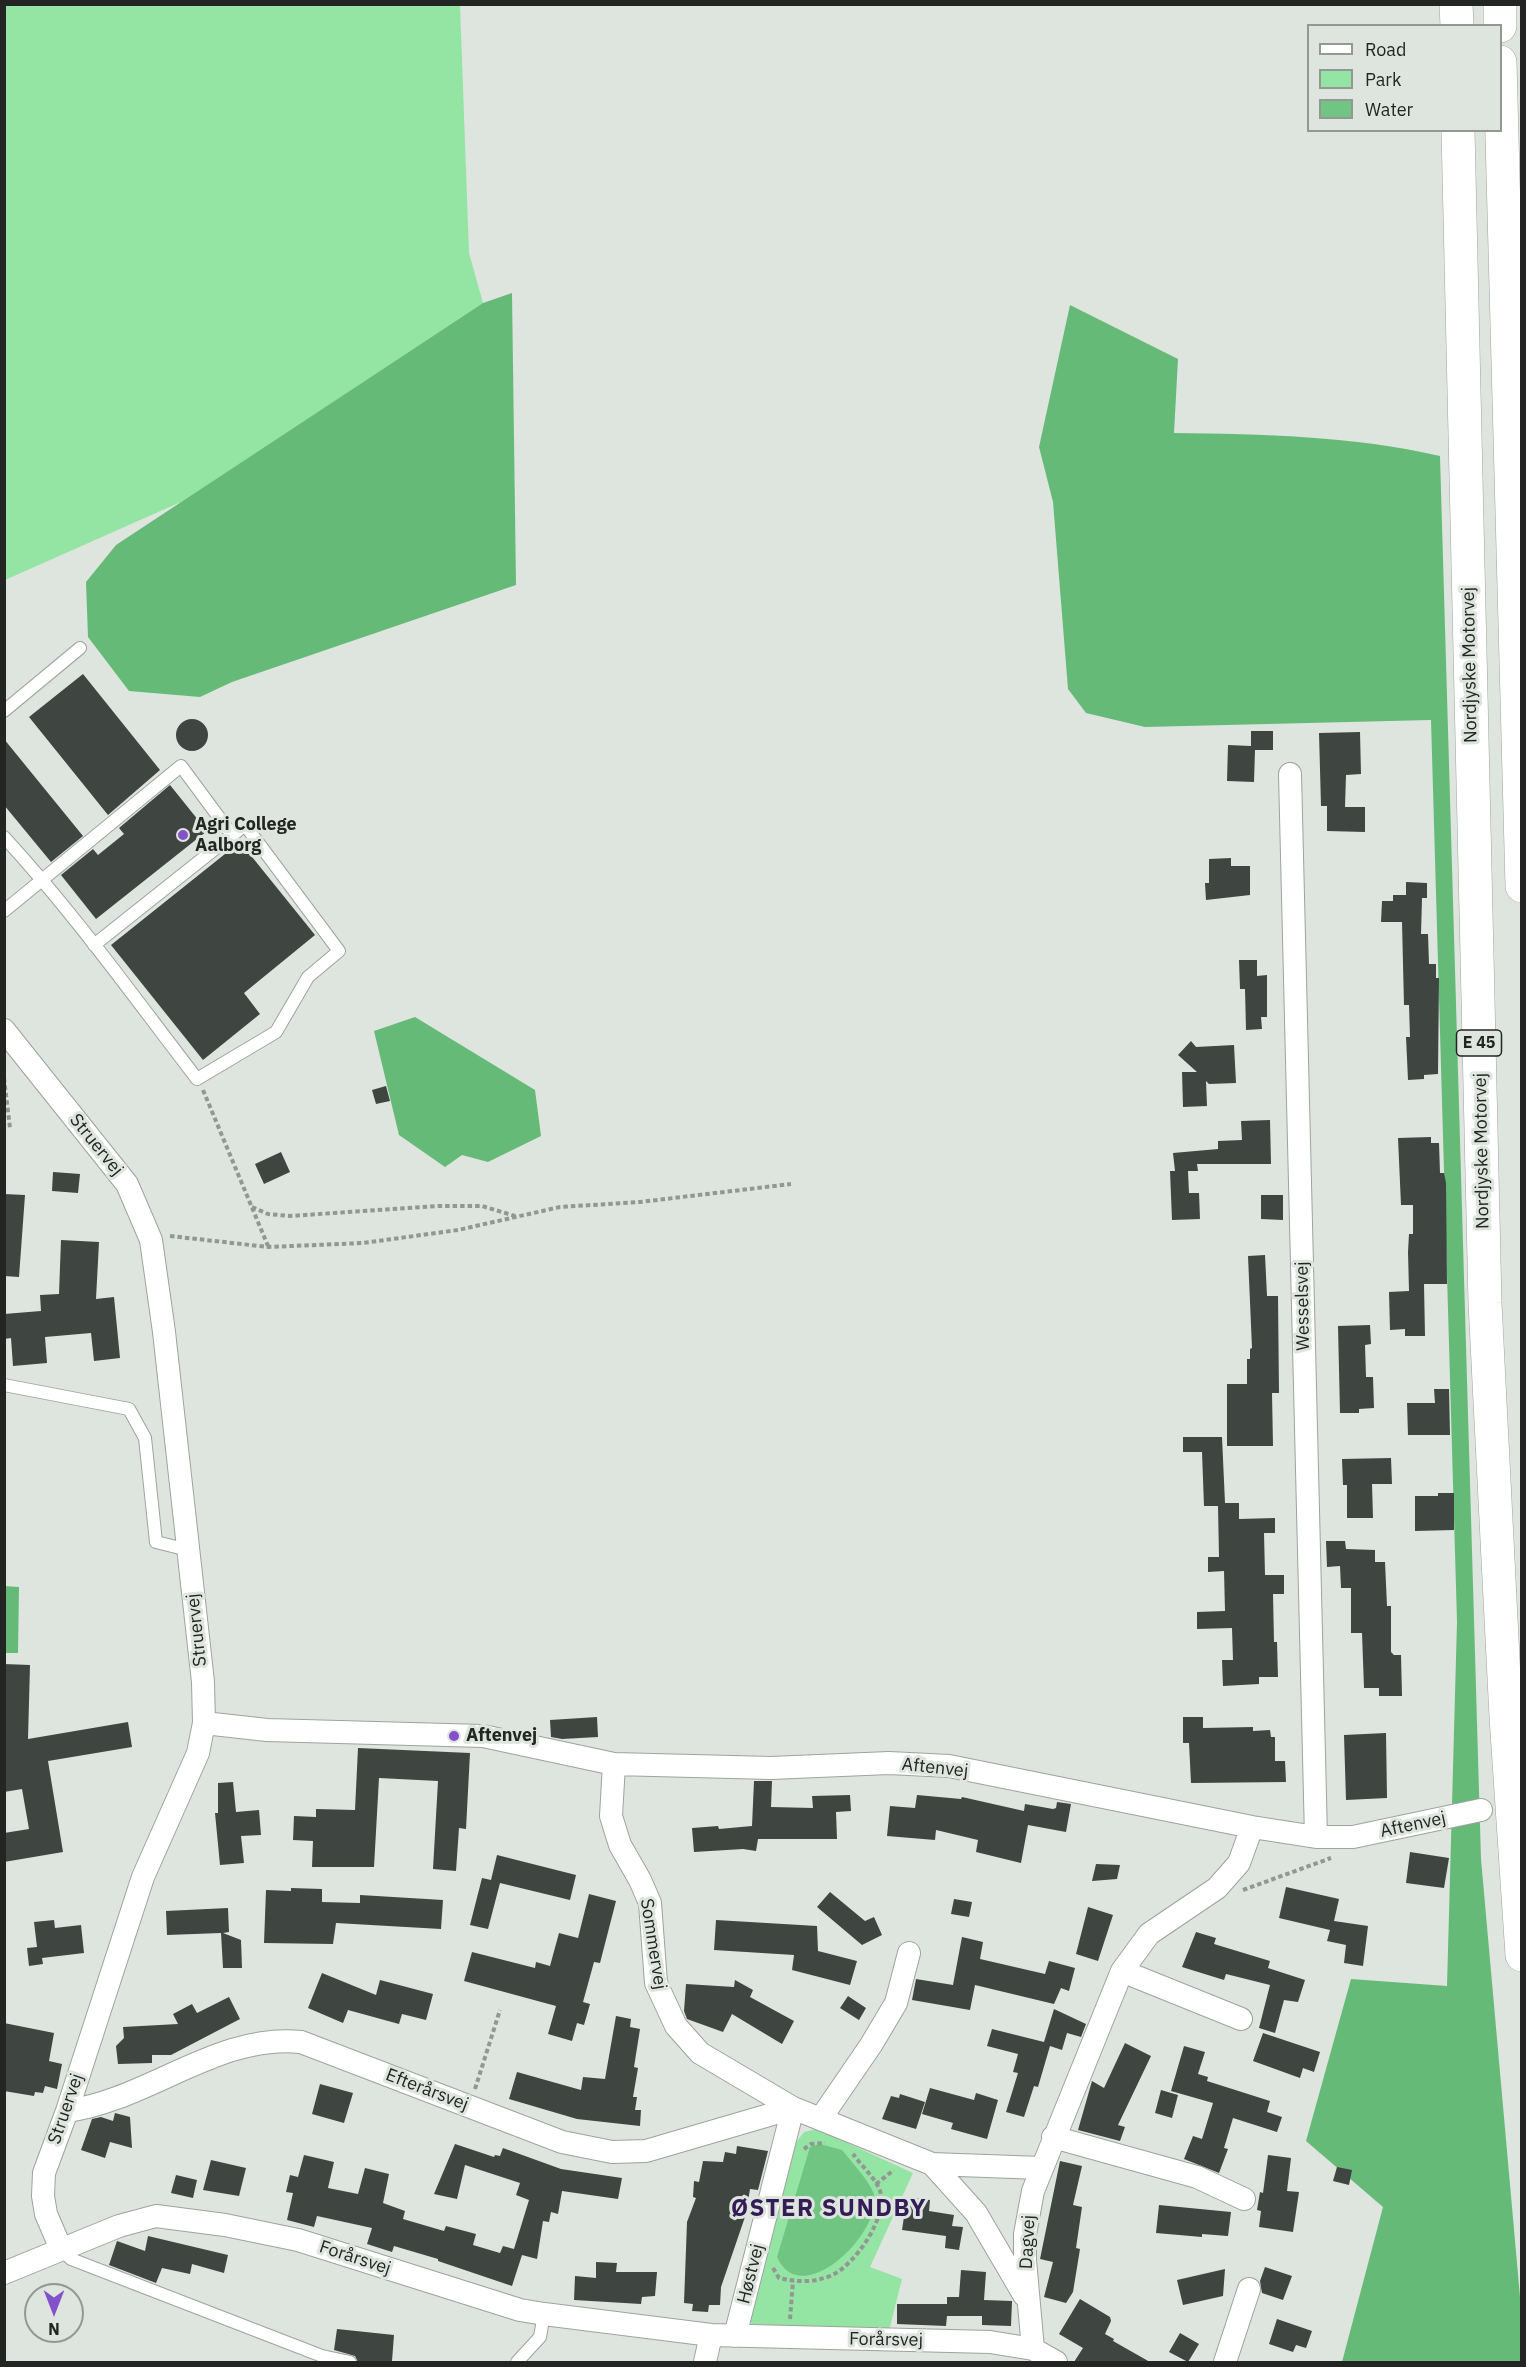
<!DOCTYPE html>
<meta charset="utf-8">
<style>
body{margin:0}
#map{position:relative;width:1526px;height:2367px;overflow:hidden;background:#dee5df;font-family:"IBM Plex Sans",sans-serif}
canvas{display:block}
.frame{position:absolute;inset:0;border:6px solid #232523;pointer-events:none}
.legend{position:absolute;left:1307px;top:24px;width:195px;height:108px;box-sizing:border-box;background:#dee5df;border:2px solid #939894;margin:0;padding:8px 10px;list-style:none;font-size:18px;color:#232523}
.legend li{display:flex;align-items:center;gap:12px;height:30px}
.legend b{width:30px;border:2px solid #939894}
.north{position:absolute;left:24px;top:2283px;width:60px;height:60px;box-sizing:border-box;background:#dee5df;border:2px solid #939894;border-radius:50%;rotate:180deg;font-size:16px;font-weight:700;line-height:24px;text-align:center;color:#232523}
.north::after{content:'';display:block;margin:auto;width:21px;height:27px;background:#8352cb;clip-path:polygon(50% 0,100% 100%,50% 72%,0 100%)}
</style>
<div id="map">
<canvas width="1526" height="2367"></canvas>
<div class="frame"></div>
<ul class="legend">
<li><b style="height:8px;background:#fff"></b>Road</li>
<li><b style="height:16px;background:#94e4a3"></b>Park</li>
<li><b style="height:16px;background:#71c582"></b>Water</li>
</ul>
<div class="north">N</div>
</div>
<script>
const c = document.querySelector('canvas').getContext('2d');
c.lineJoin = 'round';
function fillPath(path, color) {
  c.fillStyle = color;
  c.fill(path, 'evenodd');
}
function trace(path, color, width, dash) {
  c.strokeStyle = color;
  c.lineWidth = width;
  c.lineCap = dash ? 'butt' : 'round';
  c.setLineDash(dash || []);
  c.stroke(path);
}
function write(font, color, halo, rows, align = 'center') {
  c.font = font + ' "IBM Plex Sans",sans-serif';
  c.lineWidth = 6;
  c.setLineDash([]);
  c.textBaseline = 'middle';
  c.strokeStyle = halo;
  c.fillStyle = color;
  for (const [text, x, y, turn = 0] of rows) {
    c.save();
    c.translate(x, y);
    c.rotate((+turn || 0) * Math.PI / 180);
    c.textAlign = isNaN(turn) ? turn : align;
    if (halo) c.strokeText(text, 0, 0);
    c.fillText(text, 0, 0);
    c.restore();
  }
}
fillPath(new Path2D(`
 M5 5H460L469 253 483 303 183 501 5 580Z
 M817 2129 913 2173 870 2267 902 2279 889 2331 752 2324 748 2318 794 2145 804 2132Z`), '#94e4a3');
fillPath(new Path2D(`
 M512 293 516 585 232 682 200 697 129 691 88 637 86 582 116 545 483 303Z
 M1070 305 1178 359 1174 433C1263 434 1353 436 1440 456L1481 1859 1521 2308V2362H1342L1383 2207 1306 2141 1351 1979 1447 1986 1457 1622 1431 720 1145 727 1086 713 1068 689 1053 502 1039 447Z
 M415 1017 535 1090 541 1136 488 1162 462 1155 445 1167 399 1135 374 1031Z
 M4 1586 19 1587 18 1653H5Z`), '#66ba78');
fillPath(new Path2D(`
 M820 2144 842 2150C850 2160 872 2184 874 2195 882 2233 801 2312 777 2257L810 2147Z`), '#71c582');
fillPath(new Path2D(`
 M83 674 160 770 108 815 29 717Z
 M176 735a16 16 0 1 1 32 0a16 16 0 1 1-32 0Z
 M1251 731H1273V750H1255L1254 782 1227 781 1228 745 1251 746Z
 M1360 732 1361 774 1346 775 1345 807H1365V832L1327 831V806H1321L1319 733Z
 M4 739 83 836 51 862 4 805Z
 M170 785 207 831 96 919 61 875 93 849 98 855 124 834 119 828Z
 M240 842 315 935 244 993 260 1014 203 1060 111 945Z
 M1231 858V866H1250V895L1206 900 1205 883H1209V859Z
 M1406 882 1427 883V898H1422L1421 934H1428L1429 964H1436V978H1439L1438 1074 1424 1075V1079L1408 1080 1406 1037H1410L1409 1005H1404L1402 922H1381L1382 901H1393V895H1406Z
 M1239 960H1257V976L1267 975V1017H1261L1262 1029 1246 1030 1245 989H1240Z
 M1191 1041 1196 1047 1234 1045 1236 1083 1209 1084 1206 1081 1207 1106 1183 1107 1182 1072H1197L1178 1055Z
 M386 1086 390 1101 376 1104 372 1090Z
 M1270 1120 1271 1164H1197L1198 1171H1188L1189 1193H1199L1200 1219 1172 1220 1170 1171H1175L1173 1153 1218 1149V1141L1242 1140 1241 1121Z
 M1431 1137V1143H1439L1440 1173H1444L1446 1183 1447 1284H1424L1425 1336H1405V1329L1390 1330 1389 1292 1409 1291 1408 1252 1409 1234H1413V1205H1401L1398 1138Z
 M281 1152 290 1172 264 1184 255 1164Z
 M53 1172 80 1174 78 1193 52 1191Z
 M4 1194 25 1195 19 1277 4 1276Z
 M1261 1195H1283V1220L1261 1219Z
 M61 1240 99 1242 96 1299 114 1297 120 1358 94 1361 91 1333 45 1337 47 1363 13 1366 11 1338 4 1339V1314L41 1311 40 1295 59 1294Z
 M1265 1255 1267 1296H1278L1279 1393H1272L1273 1446H1227V1384H1247V1359H1250V1349L1252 1348 1248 1256Z
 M1370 1325 1371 1344 1365 1345 1366 1377H1373L1374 1408 1359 1409V1413H1340L1338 1326Z
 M1434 1389H1449L1450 1435H1408L1407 1403H1435Z
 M1183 1437H1222L1225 1503H1239V1519L1275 1518V1533H1264L1265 1575H1284V1594H1273L1274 1642H1277L1278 1677H1259V1684L1223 1686 1222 1660H1233L1232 1628 1197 1629V1612L1225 1611 1224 1571 1208 1572V1557H1219L1218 1506H1204L1202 1452H1183Z
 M1391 1458 1392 1484H1372L1373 1518H1347V1485H1343L1342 1459Z
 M1438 1493H1454V1530L1415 1531V1496H1438Z
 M1326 1541H1345L1346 1549 1375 1550V1562H1385L1387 1606H1391V1652L1394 1655H1401L1402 1696H1379V1688H1364L1362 1633H1351V1588H1341L1340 1566 1327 1567Z
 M4 1664 30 1665 28 1739 128 1722 132 1747 48 1761 63 1852 4 1862V1833L29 1829 22 1789 4 1792Z
 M597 1717 598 1737 562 1739 551 1737 550 1720Z
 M1183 1717H1203V1728L1253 1727V1731L1270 1730 1271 1737H1275V1761H1285L1286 1782 1191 1783 1189 1743H1183Z
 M1386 1733 1387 1798 1346 1800 1344 1735Z
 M358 1748 470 1753 466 1829 459 1828 456 1871 433 1869 438 1781 379 1778 374 1867H312L313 1841 293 1840 294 1816 316 1817V1809L355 1810Z
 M754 1781H772L771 1807 813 1808 812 1796 850 1795 851 1811 836 1812 837 1839H758L756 1851 743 1849 694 1852 692 1828 718 1826 719 1829 752 1826Z
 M233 1782 236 1812 259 1810 261 1835 241 1836 244 1863 220 1865 215 1813H218V1783Z
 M917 1795 961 1799 962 1797 1024 1811 1025 1804 1053 1809 1056 1808 1057 1802 1071 1804 1066 1832 1028 1825 1021 1863 976 1852 978 1840 936 1830 935 1840 887 1836 890 1806 915 1808Z
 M1410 1852 1449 1858 1444 1888 1406 1883Z
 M497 1855 576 1875 570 1900 500 1883 488 1929 470 1925 482 1878 491 1880Z
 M1096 1864 1120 1865 1117 1879 1092 1881Z
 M1286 1887 1339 1899 1334 1921 1368 1926 1363 1966 1344 1963 1346 1945 1327 1941 1330 1930 1279 1918Z
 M291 1888 322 1889V1902L360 1903V1895L443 1900 441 1929 336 1923 333 1944 264 1943 266 1890 291 1891Z
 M830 1892 865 1921 874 1917 882 1935 862 1945 817 1907Z
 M589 1894 616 1901 600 1963 594 1962 583 2002 590 2004 584 2025 577 2023 572 2041 548 2034 556 2006 464 1981 472 1952 535 1968 536 1962 550 1966 559 1933 578 1938Z
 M954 1899 972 1902 969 1917 951 1914Z
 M1088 1907 1113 1915 1098 1961 1076 1954Z
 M228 1908 229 1932 223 1933 241 1940 242 1968H223L221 1933 167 1935 166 1911Z
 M54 1920 55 1928 81 1925 84 1953 42 1958 43 1964 29 1966 27 1948 37 1947 34 1922Z
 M716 1920 817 1926 818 1951 857 1961 850 1985 792 1970 794 1955 714 1950Z
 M1196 1932 1216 1938 1214 1944 1270 1961 1268 1968 1305 1980 1298 2002 1284 2000 1275 2033 1259 2028 1270 1985 1226 1974 1224 1980 1182 1967Z
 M962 1937 983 1942 980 1959 1045 1974 1049 1961 1075 1968 1069 1991 1061 1988 1054 2004 975 1985 970 2010 912 2000 916 1979 953 1985Z
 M322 1973 376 1995 380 1980 433 1994 426 2020 402 2014 399 2024 348 2010 343 2023 308 2008Z
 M735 1980 753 1990 750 1997 794 2021 782 2044 732 2014 723 2032 687 2019 684 2011 686 1984 734 1987Z
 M848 1996 866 2008 859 2020 840 2008Z
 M229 1997 240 2019 171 2055H152V2063L118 2064 116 2046 124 2038 123 2027 178 2024 173 2014 192 2004 197 2013Z
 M1054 2009 1086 2024 1081 2037 1067 2033 1062 2050 1050 2046 1038 2087 1034 2086 1024 2117 1006 2112 1018 2073 1013 2072 1018 2054 987 2046 992 2029 1044 2042Z
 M616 2016 631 2019 630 2027 640 2029 634 2067 638 2068 633 2097H637L635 2110H641L640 2126 577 2119 509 2099 517 2072 581 2090 583 2077 605 2079Z
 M4 2023 54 2033 49 2061 62 2064 57 2089 45 2086 43 2093 35 2092 34 2096 4 2091Z
 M1263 2033 1320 2052 1314 2072 1303 2068 1300 2078 1253 2061Z
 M1125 2043 1151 2056 1118 2125 1125 2127 1120 2141 1078 2130 1092 2081 1104 2088Z
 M1184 2046 1205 2052 1198 2074 1208 2077 1207 2081 1270 2101 1267 2112 1282 2117 1277 2132 1233 2118 1224 2148 1228 2149 1219 2173 1184 2159 1193 2136 1202 2139 1213 2103 1171 2091Z
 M320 2084 353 2093 344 2123 312 2114Z
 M930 2088 974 2100 976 2093 998 2100 987 2139 951 2129 953 2123 922 2114Z
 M1161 2090 1178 2095 1172 2118 1155 2113Z
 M900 2094 925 2102 916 2129 882 2119 891 2096 899 2098Z
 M115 2113 130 2117 132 2148 110 2142 105 2158 81 2150 92 2119 101 2117 113 2121Z
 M455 2144 494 2157 495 2155 500 2156 503 2148 561 2169 622 2178 618 2199 562 2191 558 2214 551 2212 549 2222 543 2221 537 2259 522 2255 512 2286 438 2261V2259L394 2246 392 2252 367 2244 372 2228 317 2216 314 2227 287 2220 293 2193 286 2192 290 2175 298 2177 304 2155 334 2162 328 2188 358 2194 365 2168 389 2174 383 2203 405 2211 403 2219 444 2231 446 2226 476 2234 473 2245 500 2253 503 2246 514 2249 529 2200 516 2195 520 2183 465 2165 457 2199 434 2194Z
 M737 2146 768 2151 758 2190 750 2189 746 2214 721 2287 720 2305H709L708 2312 692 2311 693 2304 684 2303 687 2222 696 2198 693 2197 694 2181 699 2182 703 2161 723 2162 725 2152 736 2154Z
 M1268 2155 1291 2158 1287 2191 1299 2192 1293 2232 1259 2227 1261 2211 1257 2210 1260 2192 1263 2193Z
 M211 2160 246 2168 239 2196 203 2190Z
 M1060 2161 1082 2166 1073 2205 1082 2207 1076 2248 1080 2249 1073 2292 1066 2303 1044 2297 1053 2262 1040 2259Z
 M1337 2167 1352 2170 1349 2185 1333 2181Z
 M176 2175 197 2180 193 2198 171 2193Z
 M907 2197 930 2200 929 2211 954 2215 952 2226 963 2227 959 2250 945 2248 946 2236 902 2230Z
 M1159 2205 1231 2212 1228 2236 1202 2234V2237L1156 2233Z
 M148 2236 228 2255 224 2273 192 2264 190 2274 162 2268 156 2283 109 2265 117 2241 145 2251Z
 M596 2262 617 2263 616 2272H657L655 2296 642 2297 641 2304 574 2300 575 2276 596 2278Z
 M1265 2267 1292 2276 1283 2300 1262 2293 1260 2281Z
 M1225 2269 1223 2296 1183 2305 1177 2280Z
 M961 2270 986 2272 984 2300 1012 2301 1011 2326 982 2325V2316H947L946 2326 897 2324V2304H947V2297H959Z
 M1080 2299 1110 2317 1111 2321 1105 2334 1114 2339 1113 2341 1150 2362H1074L1083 2348 1059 2334Z
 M1277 2319 1312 2331 1306 2348 1296 2345 1293 2352 1269 2344Z
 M337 2329 394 2335 392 2361 358 2362 355 2356 334 2350Z
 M1180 2333 1199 2344 1188 2362 1169 2352Z`), '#3f4540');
const lane = new Path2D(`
 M4 711 80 648
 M4 837C74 913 134 997 197 1079L276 1032 308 977 339 951 245 825 94 945
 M4 911 181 766 232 835
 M4 1385 129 1409 145 1438 156 1542 188 1550
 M61 2249 71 2259 322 2356 350 2362
 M517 2362 540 2337 544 2314`);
const street = new Path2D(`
 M1290 774 1316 1837
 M4 1030 127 1184 151 1240 164 1332 203 1682 204 1723 198 1753 143 1877 67 2111 44 2173 43 2196 46 2214 61 2249
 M204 1723 267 1730 483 1736 614 1764 771 1768 889 1763 949 1766 1252 1827 1316 1837H1353L1481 1810
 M614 1764 611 1816 620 1845 640 1880 650 1903 656 1983 676 2026 700 2053 793 2108 932 2164 1041 2168
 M1122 1971 1241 2019
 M67 2111C148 2100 219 2033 301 2042L562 2142 612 2152 646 2151 793 2108
 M821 2118 871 2045 896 2003 909 1953
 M1053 2137 1197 2177 1244 2199
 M932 2164 976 2213 1024 2295
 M4 2273 119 2226 156 2216 225 2225 298 2240 520 2310 544 2314 711 2335 990 2342 1033 2349 1056 2362
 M735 2336 793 2108
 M1033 2349 1025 2260V2234L1033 2191 1122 1971 1149 1934 1217 1888 1239 1863 1252 1827
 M705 2362 711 2335
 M1225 2362 1249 2289`);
const highway = new Path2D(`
 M1456 4 1457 26
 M1500 4V26
 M1500 62 1522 886
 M1458 130 1485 1303 1506 1717 1522 1955`);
trace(lane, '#9da39d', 14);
trace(street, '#9da39d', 24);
trace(highway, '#9da39d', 34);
trace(new Path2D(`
 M4 1078 10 1128
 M203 1090 268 1246
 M252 1207 268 1214 290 1216 439 1206H482L515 1216
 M170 1236 268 1247 363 1243 458 1230 560 1207 640 1202 791 1184
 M1243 1890 1331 1858
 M475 2089 500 2010
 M804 2149 811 2144 825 2143
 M876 2184 894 2170
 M773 2268 779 2278C797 2282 812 2283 830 2276 854 2267 891 2214 879 2188 873 2176 861 2165 853 2154
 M790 2319 793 2281`), '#929793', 4, [4.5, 3]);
trace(lane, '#fff', 12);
trace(street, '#fff', 22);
trace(highway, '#fff', 33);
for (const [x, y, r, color] of [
 [183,835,6,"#8352cb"],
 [454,1736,6,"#8352cb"]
]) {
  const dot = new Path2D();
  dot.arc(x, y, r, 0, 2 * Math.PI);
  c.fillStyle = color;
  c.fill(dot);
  trace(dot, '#dee5df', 2);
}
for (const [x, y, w] of [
 [1479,1043,45]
]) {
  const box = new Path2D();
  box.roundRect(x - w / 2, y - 13, w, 26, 4.5);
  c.fillStyle = '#dee5df';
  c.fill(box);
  trace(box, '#232523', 1.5);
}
write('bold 16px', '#232523', null, [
 ["E 45",1479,1043]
]);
write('18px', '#232523', '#dee5df', [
 ["Nordjyske Motorvej",1470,665,-91],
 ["Struervej",96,1145,51],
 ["Nordjyske Motorvej",1482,1151,-91],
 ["Wesselsvej",1303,1306,-91],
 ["Struervej",197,1630,-96],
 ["Aftenvej",935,1768,6],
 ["Aftenvej",1413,1825,-12],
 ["Sommervej",653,1944,81],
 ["Efterårsvej",427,2090,21],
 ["Struervej",66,2109,-71],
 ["Dagvej",1028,2242,-87],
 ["Forårsvej",355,2258,18],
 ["Høstvej",751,2274,-76],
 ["Forårsvej",886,2340,1]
]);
write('bold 18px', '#232523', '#dee5df', [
 ["Agri College",195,825],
 ["Aalborg",195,846],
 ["Aftenvej",466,1736]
], 'left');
c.letterSpacing = '1.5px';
write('bold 24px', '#341c56', '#dee5df', [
 ["ØSTER SUNDBY",829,2209]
]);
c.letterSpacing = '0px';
</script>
